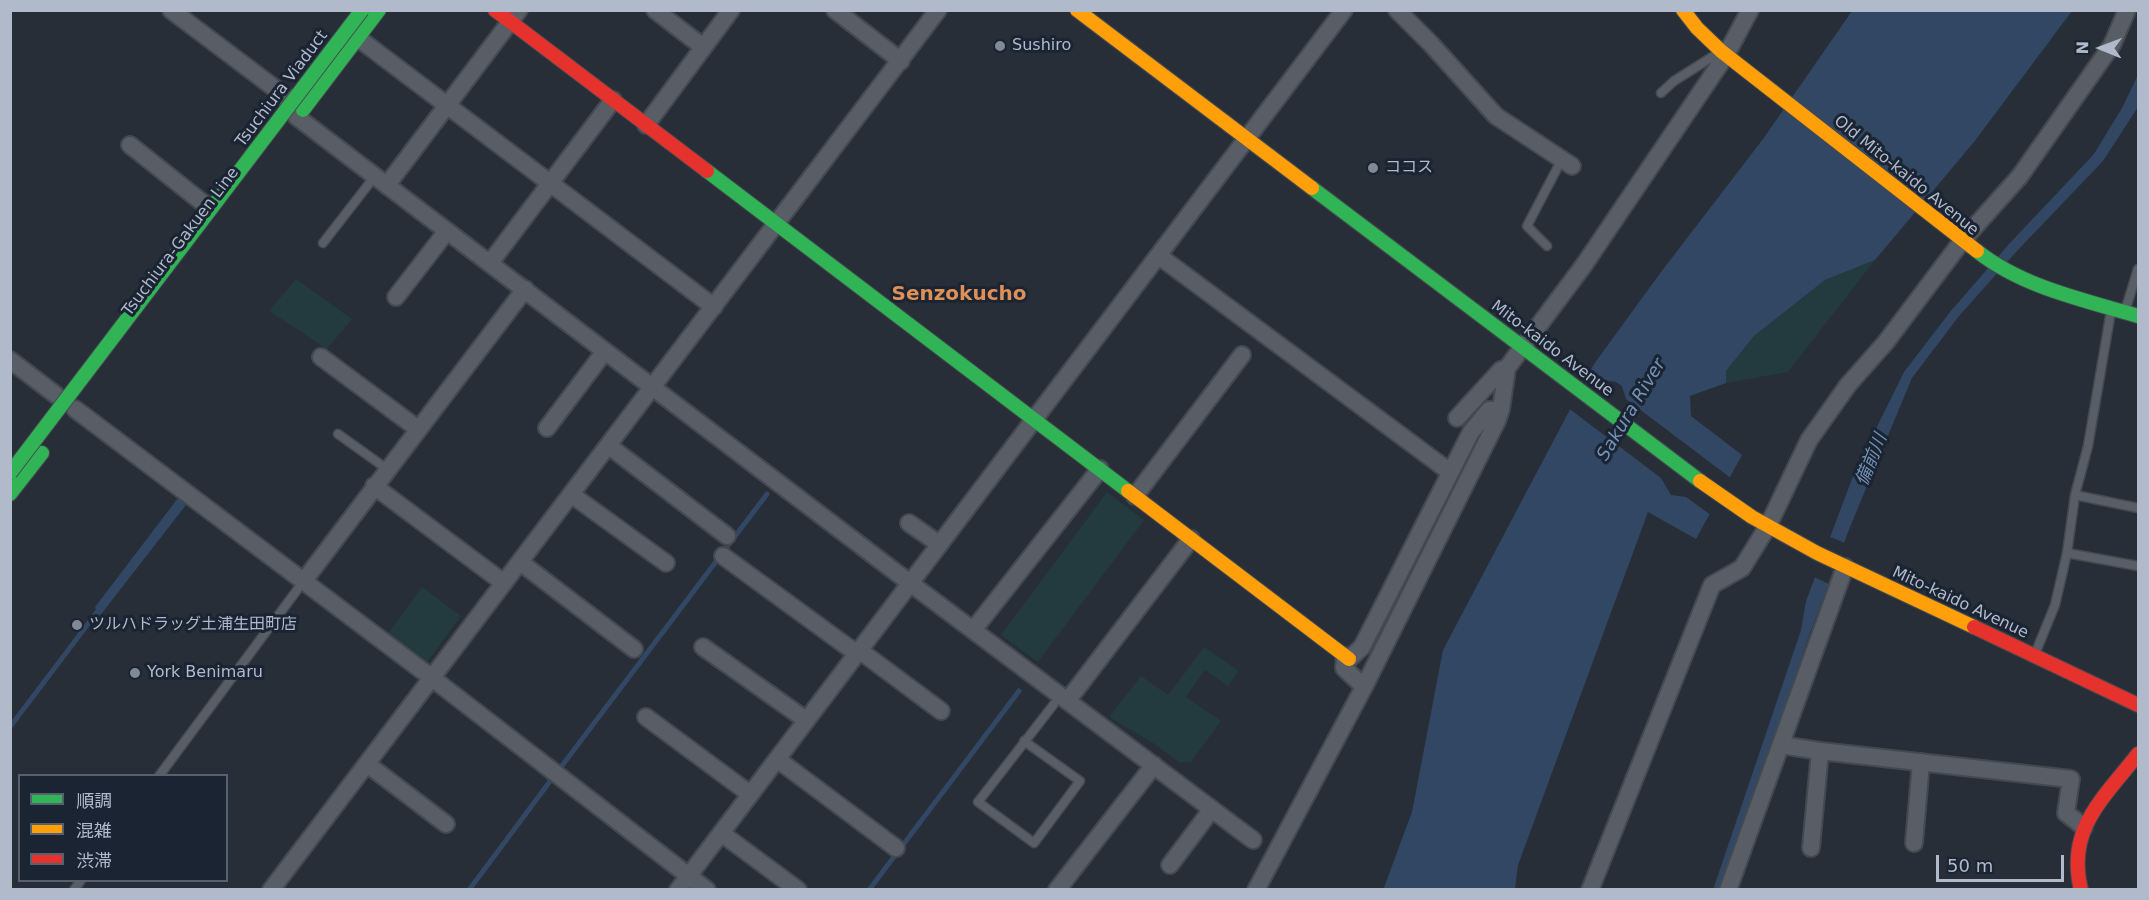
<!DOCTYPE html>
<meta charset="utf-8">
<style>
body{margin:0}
#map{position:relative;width:2149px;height:900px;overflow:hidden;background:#272e37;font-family:"DejaVu Sans","Noto Sans JP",sans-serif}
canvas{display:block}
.frame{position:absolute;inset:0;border:12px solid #b0baca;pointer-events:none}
.legend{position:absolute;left:18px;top:774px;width:210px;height:108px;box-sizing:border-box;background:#1a2433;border:2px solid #56606f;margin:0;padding:8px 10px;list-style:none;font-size:18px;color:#b0baca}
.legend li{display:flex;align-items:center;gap:12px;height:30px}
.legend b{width:30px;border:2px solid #56606f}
.north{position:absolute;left:2071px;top:18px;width:60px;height:60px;-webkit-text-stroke:4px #1a2433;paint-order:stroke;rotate:271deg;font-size:16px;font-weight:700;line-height:24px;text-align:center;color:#b0baca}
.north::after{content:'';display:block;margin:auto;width:21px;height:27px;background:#b0baca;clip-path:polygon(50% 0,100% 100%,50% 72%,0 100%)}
.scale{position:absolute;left:1936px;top:855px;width:128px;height:27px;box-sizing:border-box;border:3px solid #b0baca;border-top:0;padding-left:8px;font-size:18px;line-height:21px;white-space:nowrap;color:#b0baca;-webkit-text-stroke:4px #1a2433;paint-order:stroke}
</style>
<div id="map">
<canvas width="2149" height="900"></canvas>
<div class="frame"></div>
<ul class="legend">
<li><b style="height:8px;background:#30b455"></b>順調</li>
<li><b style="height:8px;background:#ff9f0a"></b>混雑</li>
<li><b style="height:8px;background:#e5322d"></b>渋滞</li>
</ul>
<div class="north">N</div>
<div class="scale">50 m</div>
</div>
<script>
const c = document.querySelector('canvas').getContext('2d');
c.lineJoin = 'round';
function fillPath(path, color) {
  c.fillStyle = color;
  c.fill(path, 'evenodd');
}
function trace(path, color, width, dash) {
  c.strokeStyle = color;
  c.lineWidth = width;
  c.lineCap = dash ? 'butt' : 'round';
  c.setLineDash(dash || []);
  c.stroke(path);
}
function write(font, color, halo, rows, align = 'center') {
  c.font = font + ' "DejaVu Sans","Noto Sans JP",sans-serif';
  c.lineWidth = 6;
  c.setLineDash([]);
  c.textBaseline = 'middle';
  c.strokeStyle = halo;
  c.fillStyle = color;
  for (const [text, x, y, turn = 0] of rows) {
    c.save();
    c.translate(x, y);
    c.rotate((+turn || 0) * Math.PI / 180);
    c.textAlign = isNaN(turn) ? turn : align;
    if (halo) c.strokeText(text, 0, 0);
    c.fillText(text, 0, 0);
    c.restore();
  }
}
fillPath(new Path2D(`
 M1875 260 1788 372 1726 383V371L1754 336 1825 280Z
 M296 279 352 319 327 349 269 311Z
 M1107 492 1144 520 1038 662 1001 635Z
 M422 587 461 616 425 665 386 636Z
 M1204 647 1239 671 1228 686 1205 670 1186 697 1221 721 1191 762H1179L1153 743 1109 717 1141 676 1168 695Z`), '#233a3e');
fillPath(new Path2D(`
 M1852 11H2072L1974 142 1875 260 1825 280 1754 336 1726 371V383L1690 396 1691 416 1742 455 1696 539 1648 512 1518 865 1515 889 1383 890 1412 812 1443 650 1594 364 1661 272 1763 139Z
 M2138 75V107L2103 161 2017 251 1959 316 1912 378 1850 527 1810 633 1722 889 1713 890 1801 630 1806 601 1855 471 1904 372 1950 312 2009 244 2094 154 2122 108Z
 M178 498 186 505 99 617 95 607Z`), '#314763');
fillPath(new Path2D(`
 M1587 370 1598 379 1616 382 1622 386 1626 399 1732 479 1712 516 1686 497 1671 495 1661 478 1567 407Z
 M1828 536 1847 544 1831 585 1812 576Z`), '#272e37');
trace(new Path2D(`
 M10 727 100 608
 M561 767 767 494
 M469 890 551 780
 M869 890 1019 691`), '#314763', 5);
const lane = new Path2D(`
 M1661 93 1674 81 1720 52
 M323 243 375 176
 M1547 246 1527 226 1562 159
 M2125 311 2138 269
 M338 434 387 469
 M2075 495 2138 508
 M2067 553 2138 566
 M2037 649 2055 605 2067 553 2075 495 2088 446 2111 311
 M1024 741 1080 781 1034 843 978 802 1054 704
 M159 776 303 582
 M74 890 81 880`);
const street = new Path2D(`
 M171 10 285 96 297 117 910 583 1253 840
 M655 10 703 47
 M835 10 901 61
 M1397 10 1431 44 1496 116 1572 166
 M358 38 714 307
 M646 125 731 10
 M130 145 203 203
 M387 185 519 10
 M1159 256 1450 472
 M490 263 613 100
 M396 297 447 231
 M321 357 418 429
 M10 360 56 395
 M75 409 432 678 707 890
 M1457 418 1501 370 1507 368
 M547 428 605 351
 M609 446 727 536
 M374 486 504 583
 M572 495 666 563
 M1135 496 1242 355
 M909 523 939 544
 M723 556 856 653
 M520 562 634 649
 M303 582 525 289
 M974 629 1100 469
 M703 647 806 720
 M859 650 941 711
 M1345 656 1344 668 1364 687
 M1349 659 1362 647 1471 432 1489 410 1501 409
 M1068 700 1191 539
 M646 717 750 794
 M1781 745 1820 751 2071 779 2066 813 2084 827
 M777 759 896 848
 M367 764 446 824
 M721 833 798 890
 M1914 843 1921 762
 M1811 848 1820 751
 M1170 865 1212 809
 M271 890 938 10
 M678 890 1344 10
 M1057 890 1154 765
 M1256 890 1365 685 1497 421 1501 409 1507 368 1584 265 1726 55 1750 10
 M1590 890 1712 585 1742 568 1768 526 1809 440 1848 385 1886 342 1962 241 2020 176 2112 45 2127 10
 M1728 890 1845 567`);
const fast = new Path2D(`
 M303 110 379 10
 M707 171 1128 491
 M1312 188 1700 481
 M1977 251C2022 287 2084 300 2138 316
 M10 494 42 453`);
const slow = new Path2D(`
 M1077 10 1312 188
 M1683 10 1697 28 1721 51 1977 251
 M1700 481 1752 517 1817 553 1974 627
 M1128 491 1349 659`);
const jam = new Path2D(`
 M495 10 707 171
 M1974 627 2138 705
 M2081 890C2066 829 2103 799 2138 754`);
trace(lane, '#444950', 11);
trace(street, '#444950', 20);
trace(fast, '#444950', 16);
trace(slow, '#444950', 16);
trace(jam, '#444950', 16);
trace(lane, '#585d66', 8);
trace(street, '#585d66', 16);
trace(fast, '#30b455', 14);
trace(slow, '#ff9f0a', 14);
trace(jam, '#e5322d', 14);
const fastBridge = new Path2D(`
 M10 473 362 10`);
trace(fastBridge, '#444b54', 16, []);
trace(fastBridge, '#30b455', 14);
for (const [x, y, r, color] of [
 [1000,46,6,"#808997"],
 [1373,168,6,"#808997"],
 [77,625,6,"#808997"],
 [135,673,6,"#808997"]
]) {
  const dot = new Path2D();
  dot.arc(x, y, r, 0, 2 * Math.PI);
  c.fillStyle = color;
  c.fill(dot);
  trace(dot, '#1a2433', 2);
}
write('16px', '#b0baca', '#1a2433', [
 ["Sushiro",1012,46],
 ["ココス",1385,168],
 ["ツルハドラッグ土浦生田町店",89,625],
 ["York Benimaru",147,673]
], 'left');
write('16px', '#b0baca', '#1a2433', [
 ["Tsuchiura Viaduct",282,89,-53],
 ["Old Mito-kaido Avenue",1906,176,39],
 ["Tsuchiura-Gakuen Line",181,242,-53],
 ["Mito-kaido Avenue",1552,349,37],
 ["Mito-kaido Avenue",1960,603,25]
]);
write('italic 18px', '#7491b4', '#1a2433', [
 ["Sakura River",1632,410,-59],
 ["備前川",1872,460,-68]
]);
write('bold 20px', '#df9056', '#1a2433', [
 ["Senzokucho",959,295]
]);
</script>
